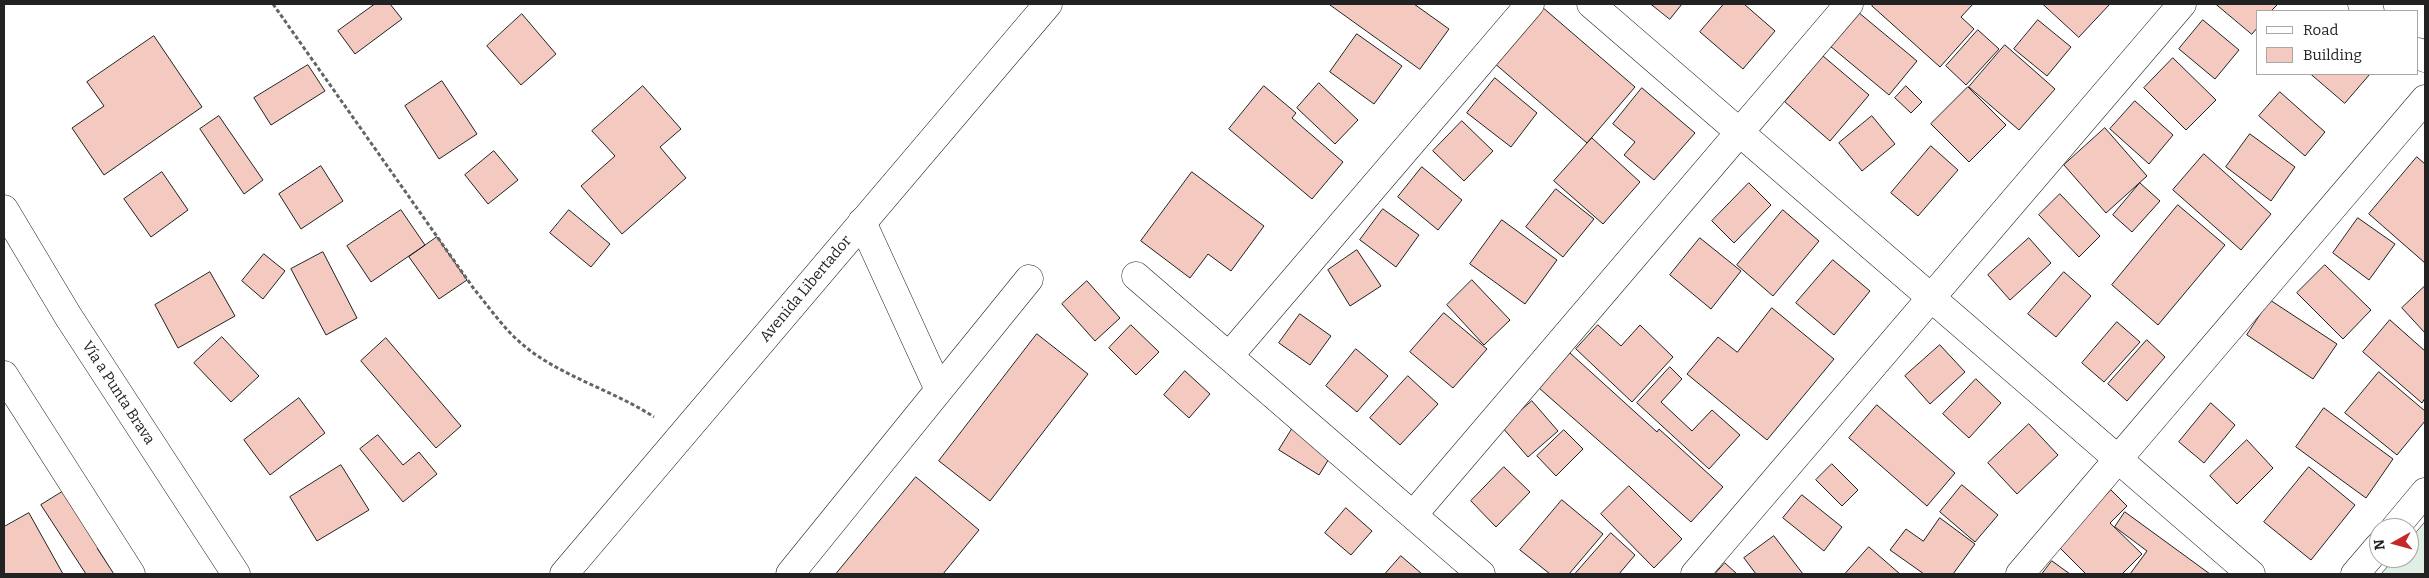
<!DOCTYPE html>
<meta charset="utf-8">
<style>
body{margin:0}
#map{position:relative;width:2429px;height:578px;overflow:hidden;background:#fff;font-family:Bitter,serif}
canvas{display:block}
.frame{position:absolute;inset:0;border:5px solid #222;pointer-events:none}
.legend{position:absolute;left:2256px;top:10px;width:162px;height:65px;box-sizing:border-box;background:#fff;border:1px solid #a7a7a7;margin:0;padding:6px 9px;list-style:none;font-size:15px;color:#222}
.legend li{display:flex;align-items:center;gap:10px;height:25px}
.legend b{width:25px;border:1px solid #a7a7a7}
.north{position:absolute;left:2369px;top:518px;width:50px;height:50px;box-sizing:border-box;background:#fff;border:1px solid #a7a7a7;border-radius:50%;rotate:263deg;font-size:14px;font-weight:700;line-height:20px;text-align:center;color:#222}
.north::after{content:'';display:block;margin:auto;width:18px;height:22px;background:#c62828;clip-path:polygon(50% 0,100% 100%,50% 72%,0 100%)}
</style>
<div id="map">
<canvas width="2429" height="578"></canvas>
<div class="frame"></div>
<ul class="legend">
<li><b style="height:6px;background:#fff"></b>Road</li>
<li><b style="height:14px;background:#f3c9c0"></b>Building</li>
</ul>
<div class="north">N</div>
</div>
<script>
const c = document.querySelector('canvas').getContext('2d');
c.lineJoin = 'round';
function fillPath(path, color) {
  c.fillStyle = color;
  c.fill(path, 'evenodd');
}
function trace(path, color, width, dash) {
  c.strokeStyle = color;
  c.lineWidth = width;
  c.lineCap = dash ? 'butt' : 'round';
  c.setLineDash(dash || []);
  c.stroke(path);
}
function write(font, color, halo, rows, align = 'center') {
  c.font = font + ' Bitter,serif';
  c.lineWidth = 4;
  c.setLineDash([]);
  c.textBaseline = 'middle';
  c.strokeStyle = halo;
  c.fillStyle = color;
  for (const [text, x, y, turn = 0] of rows) {
    c.save();
    c.translate(x, y);
    c.rotate((+turn || 0) * Math.PI / 180);
    c.textAlign = isNaN(turn) ? turn : align;
    if (halo) c.strokeText(text, 0, 0);
    c.fillText(text, 0, 0);
    c.restore();
  }
}
const green = new Path2D(`
 M2425 522V574H2381L2395 558H2409V541Z`);
fillPath(green, '#e0efe3');
trace(green, '#6f6f6f', 1);
const building = new Path2D(`
 M375 4H390L402 19 355 54 338 31Z
 M1329 4H1414L1449 29 1420 69Z
 M1651 4H1682L1670 19Z
 M1724 4H1744L1775 31 1743 69 1700 32Z
 M1874 4H1973L1961 17 1974 29 1940 67 1872 6Z
 M2043 4H2110L2079 37Z
 M2216 4H2278L2271 11H2258V27L2252 34Z
 M1541 6 1635 87 1587 143 1493 62Z
 M1858 12 1917 61 1889 95 1830 46Z
 M522 14 556 54 521 85 487 46Z
 M2038 20 2071 47 2047 76 2014 49Z
 M2203 20 2239 50 2215 79 2179 49Z
 M1978 30 1999 49 1966 85 1946 66Z
 M1357 34 1402 66 1374 104 1330 72Z
 M154 36 202 107 104 175 72 128 104 106 87 82Z
 M2005 45 2055 89 2019 130 1969 87Z
 M1823 56 1869 95 1830 141 1785 102Z
 M2173 58 2216 100 2186 130 2144 88Z
 M308 65 325 91 271 125 254 98Z
 M2311 74H2370L2345 103Z
 M1495 78 1537 113 1511 147 1467 113Z
 M442 81 477 134 439 159 405 106Z
 M1319 83 1358 120 1335 144 1297 108Z
 M643 86 681 129 660 147 686 178 622 234 581 186 615 156 592 131Z
 M1264 86 1296 113 1292 118 1343 162 1312 199 1229 129Z
 M1906 86 1922 102 1911 113 1895 98Z
 M1968 87 2006 125 1969 162 1931 124Z
 M1642 88 1695 133 1654 180 1624 155 1635 142 1613 124Z
 M2280 92 2325 132 2305 156 2259 116Z
 M2135 101 2173 135 2149 164 2110 129Z
 M219 116 263 180 244 194 200 129Z
 M1872 116 1895 144 1862 171 1839 143Z
 M1462 121 1493 151 1464 181 1433 151Z
 M2105 128 2147 176 2106 213 2064 165Z
 M2250 134 2295 167 2271 201 2226 167Z
 M1592 138 1640 182 1603 224 1554 181Z
 M1931 146 1958 170 1918 216 1891 193Z
 M494 151 518 180 488 204 465 175Z
 M2204 154 2271 214 2241 250 2173 190Z
 M2417 157 2425 164V263L2369 214Z
 M321 166 343 201 301 229 279 194Z
 M1422 167 1462 200 1438 230 1398 197Z
 M162 172 188 210 151 237 124 199Z
 M1192 172 1264 226 1231 271 1208 254 1190 278 1141 241Z
 M1749 183 1771 205 1734 243 1712 221Z
 M2140 183 2160 201 2132 232 2113 215Z
 M1556 189 1594 219 1563 257 1526 227Z
 M2060 194 2100 236 2079 257 2039 215Z
 M2178 205 2225 245 2158 325 2112 285Z
 M1383 209 1419 235 1396 267 1360 240Z
 M401 210 425 245 371 282 347 246Z
 M569 210 610 244 591 267 550 233Z
 M1783 210 1819 241 1773 296 1737 265Z
 M2358 218 2395 244 2369 280 2333 253Z
 M1502 220 1557 260 1525 304 1470 264Z
 M437 237 467 280 439 299 409 257Z
 M1700 238 1741 271 1711 309 1670 275Z
 M2029 238 2051 263 2010 300 1988 275Z
 M1357 250 1381 286 1350 306 1328 270Z
 M323 252 357 318 326 335 291 269Z
 M264 254 285 271 263 299 242 281Z
 M1833 260 1870 291 1834 335 1796 303Z
 M2325 265 2371 310 2343 339 2297 293Z
 M210 272 235 316 178 348 155 305Z
 M2064 272 2091 296 2056 337 2028 314Z
 M1472 280 1510 320 1484 345 1447 305Z
 M1087 281 1120 318 1095 341 1062 304Z
 M2425 286V333L2402 308Z
 M2270 300 2337 344 2313 379 2247 335Z
 M1772 308 1834 359 1767 440 1687 374 1718 337 1737 352Z
 M1444 313 1487 349 1453 388 1410 352Z
 M1300 314 1331 336 1310 365 1279 343Z
 M2390 320 2425 351V398L2422 403 2363 352Z
 M2117 322 2140 342 2104 382 2082 363Z
 M1131 325 1159 352 1136 375 1109 348Z
 M1598 325 1621 346 1640 325 1673 357 1632 402 1576 349Z
 M1037 334 1088 374 990 501 939 461Z
 M222 337 259 376 231 402 194 363Z
 M386 338 461 426 436 448 361 361Z
 M2147 340 2165 357 2127 401 2108 384Z
 M1940 345 1965 372 1930 404 1905 376Z
 M1356 349 1388 376 1357 412 1326 386Z
 M1570 353 1657 432 1659 429 1723 487 1691 522 1539 388Z
 M1670 367 1682 379 1661 402 1692 431 1712 410 1740 435 1709 469 1637 403Z
 M1185 371 1210 394 1189 418 1164 395Z
 M2379 372 2425 411V421L2397 455 2345 413Z
 M1408 376 1438 404 1400 445 1370 418Z
 M1976 379 2001 403 1969 438 1943 414Z
 M299 398 325 433 270 475 244 440Z
 M1532 401 1558 431 1528 457 1502 427Z
 M2211 403 2235 425 2204 463 2179 442Z
 M1877 405 1955 473 1927 506 1849 438Z
 M2324 408 2393 459 2366 498 2296 447Z
 M2029 424 2058 455 2017 494 1988 463Z
 M1292 429 1332 454 1319 475 1279 450Z
 M1564 430 1583 449 1556 476 1537 456Z
 M378 435 403 465 419 452 437 474 403 502 360 449Z
 M2247 440 2273 468 2237 504 2210 476Z
 M1832 464 1858 490 1842 506 1816 480Z
 M341 465 369 510 317 541 290 497Z
 M1504 467 1530 492 1496 527 1471 501Z
 M2309 467 2355 505 2311 560 2264 522Z
 M916 477 979 530 943 574H836Z
 M75 484 110 540 97 548 114 574H86L41 505Z
 M1962 485 1998 515 1975 542 1940 512Z
 M1629 486 1682 539 1654 568 1601 514Z
 M2111 490 2127 506 2110 523 2142 554 2122 574H2086L2058 546Z
 M1802 495 1842 527 1824 551 1783 518Z
 M1562 500 1603 534 1569 574H1550L1520 550Z
 M1346 508 1372 531 1351 555 1325 533Z
 M2125 512 2210 574H2130L2147 551 2115 527Z
 M29 513 63 574H4V527Z
 M1940 518 1975 544 1953 574H1924L1890 550 1906 529 1923 541Z
 M1611 533 1635 555 1619 574H1575Z
 M1774 536 1803 574H1756L1744 558Z
 M1869 547 1900 574H1845Z
 M1401 556 1422 574H1385Z
 M2052 561 2070 574H2042Z
 M1725 563 1737 574H1715Z`);
fillPath(building, '#f3c9c0');
trace(building, '#222', 1);
const minor = new Path2D(`
 M1591 4 2251 574
 M2362 4 2370 11
 M2418 52 2425 58
 M4 209 68 316 236 574
 M862 222 939 390
 M1136 276 1481 574
 M1229 356 1530 4
 M4 375 131 574
 M1413 515 1849 4
 M2395 528 2425 492
 M790 574 1029 279
 M1695 574 2182 4
 M2020 574 2425 99
 M2355 574 2379 546`);
const highway = new Path2D(`
 M564 574 1048 4`);
trace(minor, '#222', 29);
trace(highway, '#222', 29);
trace(new Path2D(`
 M273 4 474 289C489 307 504 329 522 344 559 376 613 390 654 417`), '#646464', 3, [4, 2.5]);
trace(minor, '#fff', 28);
trace(highway, '#fff', 28);
write('15px', '#222', '#fff', [
 ["Avenida Libertador",806,289,-50],
 ["Vía a Punta Brava",118,393,57]
]);
</script>
